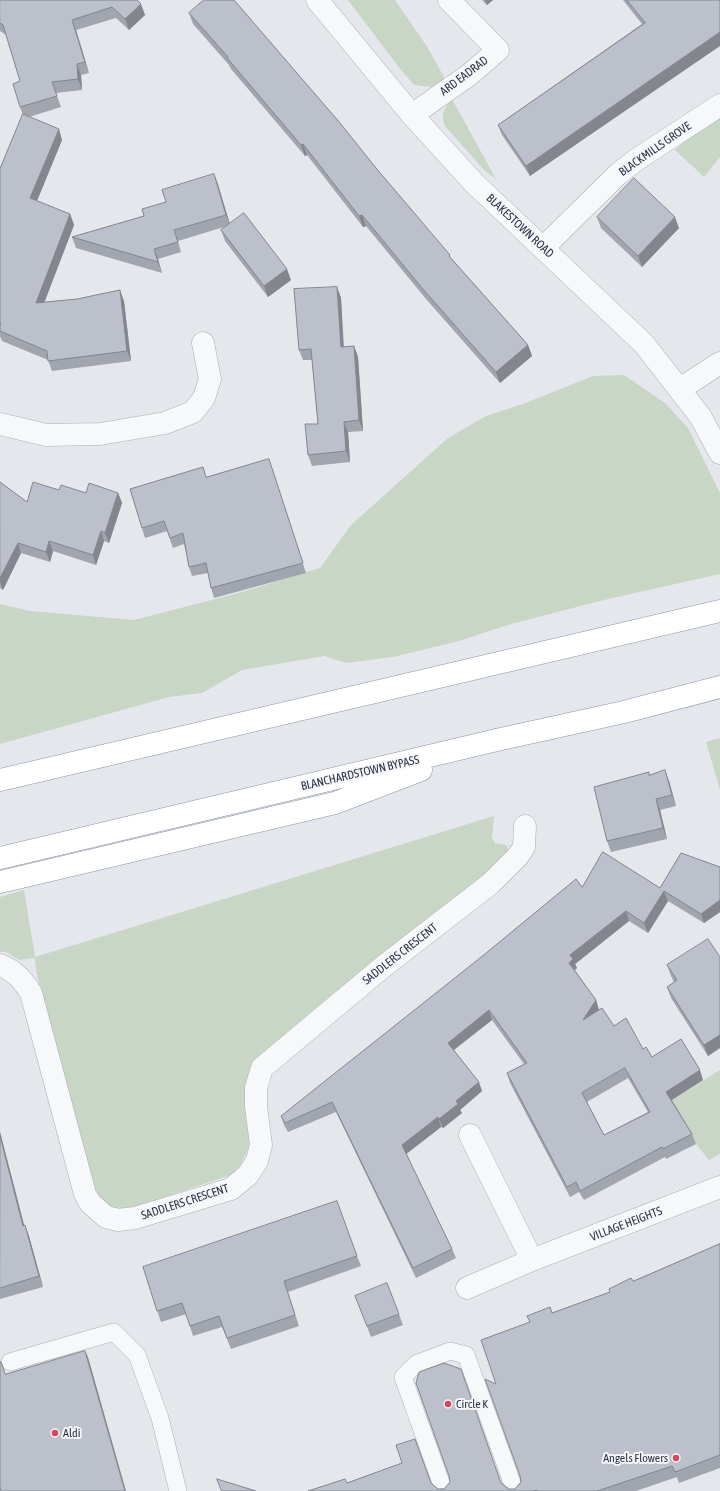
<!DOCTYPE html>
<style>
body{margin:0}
canvas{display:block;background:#e4e7ec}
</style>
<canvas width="720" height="1491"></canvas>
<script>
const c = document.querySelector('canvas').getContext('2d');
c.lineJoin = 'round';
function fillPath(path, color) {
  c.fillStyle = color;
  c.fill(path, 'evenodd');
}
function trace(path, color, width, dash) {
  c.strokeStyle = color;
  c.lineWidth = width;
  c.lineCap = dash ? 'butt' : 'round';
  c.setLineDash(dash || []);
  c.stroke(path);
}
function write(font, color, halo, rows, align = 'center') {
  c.font = font + ' "Asap Condensed",sans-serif';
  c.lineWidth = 4;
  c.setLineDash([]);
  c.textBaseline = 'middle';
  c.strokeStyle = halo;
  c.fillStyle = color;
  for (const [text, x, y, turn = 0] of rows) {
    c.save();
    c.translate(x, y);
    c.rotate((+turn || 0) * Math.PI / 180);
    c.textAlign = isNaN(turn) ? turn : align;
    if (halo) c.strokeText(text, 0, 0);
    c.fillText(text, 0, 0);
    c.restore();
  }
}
fillPath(new Path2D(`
 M348 0H395L428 48 445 79 431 87 414 85 401 70Z
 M452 99 496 179 485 171 445 126C440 115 445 107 452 99Z
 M720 117V157L704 177 675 150 691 135Z
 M624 375 665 403 688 428 720 493V574L604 600 511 624 459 641 393 657 346 663 324 656 242 670 202 693 169 697 0 744V604L30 611 134 620 239 593 320 568 351 525 448 438 486 416 523 404 593 376Z
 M720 738V790L706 742Z
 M494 816 492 837 495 843 506 845 508 849 506 855 497 865 330 996 254 1060 246 1083V1114L250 1139 248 1150 241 1164 231 1175 131 1208 119 1210 110 1208 95 1191 42 998 36 969 35 958 19 960 6 952H0V897L24 890 35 957Z
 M720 1070V1154L709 1160 696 1144 669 1102Z`), '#c9d6c5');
const service = new Path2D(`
 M10 1362 114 1332 137 1355 160 1418 178 1491
 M444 1491 403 1377 416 1364 450 1351 466 1355 515 1491`);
const minor = new Path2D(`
 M412 115 469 75 498 50 449 0
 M543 248 618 174 636 160 720 105
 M680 389 720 363
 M0 424 46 435 100 434 165 423 193 412 204 398 210 379 203 343
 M0 965C15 971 23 980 31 993L85 1194 90 1203 106 1217 118 1220 135 1218 231 1189 248 1175 257 1161 261 1145 256 1106V1088L262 1068 384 966 490 884 518 856 524 847 525 826
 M470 1135 532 1260
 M467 1288 532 1260 720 1187`);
const tertiary = new Path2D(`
 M317 0 412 115 474 183 644 344 700 416 720 453`);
const trunk = new Path2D(`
 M0 780 720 611
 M0 858 501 739 624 712 720 687
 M0 882 335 803 421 770`);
trace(service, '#a9aeb7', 18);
trace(minor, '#a9aeb7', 23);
trace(tertiary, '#a9aeb7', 23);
trace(trunk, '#8b94a3', 23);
trace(service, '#f7f8fa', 17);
trace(minor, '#f7f8fa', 22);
trace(tertiary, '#f7f8fa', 22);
trace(trunk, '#fff', 22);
fillPath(new Path2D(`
 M0 0H137L145 15 129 30 116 18 76 30 89 73 81 75 82 90 56 93 61 107 29 117 62 140 37 201 70 214 74 225 44 302 124 301 131 361 52 371 48 360 2 341 0 336V169L23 115 20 107V81L6 35 0 31Z
 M482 0H493L487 5Z
 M623 0H720L530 176 502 135 498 125 642 24Z
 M189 13 376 168 452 259 528 345 532 356 500 383 426 299 366 226 363 227 307 155 305 156 231 69 229 65 193 24Z
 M214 174 230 224 291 280 268 297 225 241 221 230 227 226 178 241 181 252 158 259 162 273 76 248 72 237 144 216Z
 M597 217 679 228 642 267 601 228Z
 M337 287 341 298 344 347 354 346 358 357 363 431 348 432 350 462 312 466 308 455 318 424 312 360H303L299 350Z
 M272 468 306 573 214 598 211 588 208 573 192 576 189 567 184 544 173 548 167 531 145 538 142 528 206 477Z
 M0 482 27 502 59 490 86 493H118L122 503 109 543 104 541 96 565 53 551 50 562 21 553 3 590 0 588Z
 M650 775 669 781 676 806 660 810 667 839 611 852 607 841Z
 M720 867V912L704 923 668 901 648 933 629 921 575 964 577 968 575 970 596 1000 599 1010 614 1026 643 1049 652 1057 703 1080 672 1100 692 1134 696 1144 666 1159 665 1157 584 1200 579 1192 570 1197 510 1083 507 1073 524 1064 492 1020 454 1050 482 1091 460 1110 462 1113 443 1128 441 1127 406 1154 452 1249 456 1258 416 1278 336 1112 288 1132 284 1125 281 1116 582 887 660 888ZM628 1078 648 1112 604 1135 587 1102Z
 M720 957V1048L708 1056 671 998 667 987 674 982 671 976 667 965Z
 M0 1132 24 1226 25 1225 29 1236 43 1287 0 1299Z
 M720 1244V1468L679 1483 677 1477 636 1491H308L347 1483 402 1463 431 1483 438 1489 502 1483 509 1489H515L521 1482 520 1476 496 1384 530 1322 552 1313 610 1292 633 1281Z
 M357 1256 361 1266 288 1292 299 1326 231 1349 222 1327 193 1336 186 1314 161 1322 143 1267Z
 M355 1296 399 1314 403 1325 371 1337Z`), '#a1a5ae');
fillPath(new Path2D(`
 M485 0H493L487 5Z
 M141 4 145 15 129 30 125 19Z
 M72 20 76 30 89 73 85 62Z
 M720 32V46L530 176 526 166Z
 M77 64 81 75 82 90 78 79Z
 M59 129 62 140 34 208 30 198Z
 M303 144 307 155 305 156 301 145Z
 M214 174 218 184 230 225 226 215Z
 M70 214 74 225 40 314 36 303Z
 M362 215 366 226 363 227 359 216Z
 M675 217 679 228 642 267 638 256Z
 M154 249 158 259 162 273 158 262Z
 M287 269 291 280 268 297 264 286Z
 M337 287 341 298 344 358 341 347Z
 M120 290 124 301 131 361 127 351Z
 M528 345 532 356 500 383 496 372Z
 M354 346 358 357 363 431 359 420Z
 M344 422 348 432 350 462 346 451Z
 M118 493 122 503 109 543 105 533Z
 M101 531 104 541 96 565 93 555Z
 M49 541 53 551 50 562 46 552Z
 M18 543 21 553 3 590 0 582V578Z
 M665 770 669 781 676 806 672 795Z
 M656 799 660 810 667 839 663 828Z
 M664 891 668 901 648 933 644 923Z
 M720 900V912L704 923 701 914Z
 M626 911 629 921 575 964 577 968 572 972 569 963 570 955Z
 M596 1000 599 1010 583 1020Z
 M489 1010 492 1020 451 1052 448 1043Z
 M720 1035V1048L708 1056 704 1045Z
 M700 1070 703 1080 670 1101 666 1092Z
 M479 1082 482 1091 460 1110 462 1113 443 1128 439 1119 456 1101Z
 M438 1117 441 1127 405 1155 402 1145Z
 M0 1132 27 1236 23 1226 0 1136Z
 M25 1225 29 1236 43 1287 39 1276Z
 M85 1351 88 1357 126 1491H125Z`), '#83868d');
const building = new Path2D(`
 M0 0H137L141 4 125 19 112 7 72 20 85 62 77 64 78 79 52 82 57 96 20 107 13 84 20 81 3 25 0 23Z
 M204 0H234L340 123 376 168 450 255 449 256 528 345 496 372 422 288 362 215 359 216 303 144 301 145 227 58 228 57 189 13Z
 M627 0H720V32L526 166 498 125 645 23Z
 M23 114 59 129 30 198 70 214 36 303 77 299 120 290 127 351 48 361 47 351 0 331V326L1 324H0V169Z
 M214 174 226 215 174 230 178 242 154 249 158 262 72 237 144 216 142 209 166 202 162 190Z
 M634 178 675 217 638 256 597 217Z
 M244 213 287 269 264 286 221 230Z
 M337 287 341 347 354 346 359 420 344 422 346 451 308 455 305 424H318L311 349 299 350 294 289Z
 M269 459 303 563 211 588 206 563 189 567 183 533 170 538 164 521 142 528 130 489 203 467 206 477Z
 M0 482 27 502 33 482 59 490 61 485 86 493 89 483 118 493 105 533 101 531 93 555 49 541 46 552 18 543 0 578Z
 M665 770 672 795 656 799 663 828 607 841 594 787 649 772V775Z
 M603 852 660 888 681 853 720 867V900L701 914 664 891 644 923 626 911 570 955 573 959 569 963 596 1000 583 1020 602 1008 614 1026 626 1018 643 1049 646 1047 652 1057 681 1039 700 1070 666 1092 692 1134 663 1149 662 1147 580 1191 576 1182 567 1187 507 1073 527 1063 489 1010 448 1043 479 1082 456 1101 458 1104 439 1119 438 1117 402 1145 452 1249 413 1268 332 1102 285 1123 281 1116 480 958 576 879 582 887ZM625 1068 650 1112 604 1135 582 1093Z
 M708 939 720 957V1035L704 1045 667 987 677 980 667 965Z
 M0 1136 23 1226 25 1225 39 1276 0 1288Z
 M337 1201 357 1256 284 1281 295 1315 227 1338 219 1316 190 1326 182 1303 157 1311 143 1267Z
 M720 1244V1455L675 1472 672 1466 597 1491H537V1490L533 1491H308L345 1479 347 1483 402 1463 396 1445 415 1439 431 1483 438 1489H444L450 1482 449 1476 416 1383 419 1372 444 1363 461 1369 501 1483 509 1489H515L521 1482 520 1476 485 1379 496 1384 481 1340 530 1322 527 1316 550 1307 552 1313 610 1292 609 1289 631 1278 633 1281Z
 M387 1283 399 1314 367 1326 355 1296Z
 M85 1351 125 1491H1L0 1487V1361L2 1364 5 1374Z
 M217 1479 256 1491H222Z`);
fillPath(building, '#bbc0ca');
trace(building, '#83868d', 1);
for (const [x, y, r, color] of [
 [448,1404,4,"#d1495b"],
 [55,1433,4,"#d1495b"],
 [676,1458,4,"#d1495b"]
]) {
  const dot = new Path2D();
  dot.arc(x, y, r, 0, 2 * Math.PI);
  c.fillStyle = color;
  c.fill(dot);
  trace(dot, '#f4f6f9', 1.5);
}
write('12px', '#2b3445', '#f4f6f9', [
 ["ARD EADRAD",464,76,-37],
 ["BLACKMILLS GROVE",655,149,-35],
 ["BLAKESTOWN ROAD",520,226,43],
 ["BLANCHARDSTOWN BYPASS",360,773,-13],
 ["SADDLERS CRESCENT",400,954,-38],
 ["SADDLERS CRESCENT",185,1202,-18],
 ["VILLAGE HEIGHTS",626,1224,-21]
]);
write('12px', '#2b3445', '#f4f6f9', [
 ["Circle K",456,1404],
 ["Aldi",63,1433],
 ["Angels Flowers",668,1458,"right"]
], 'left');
</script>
